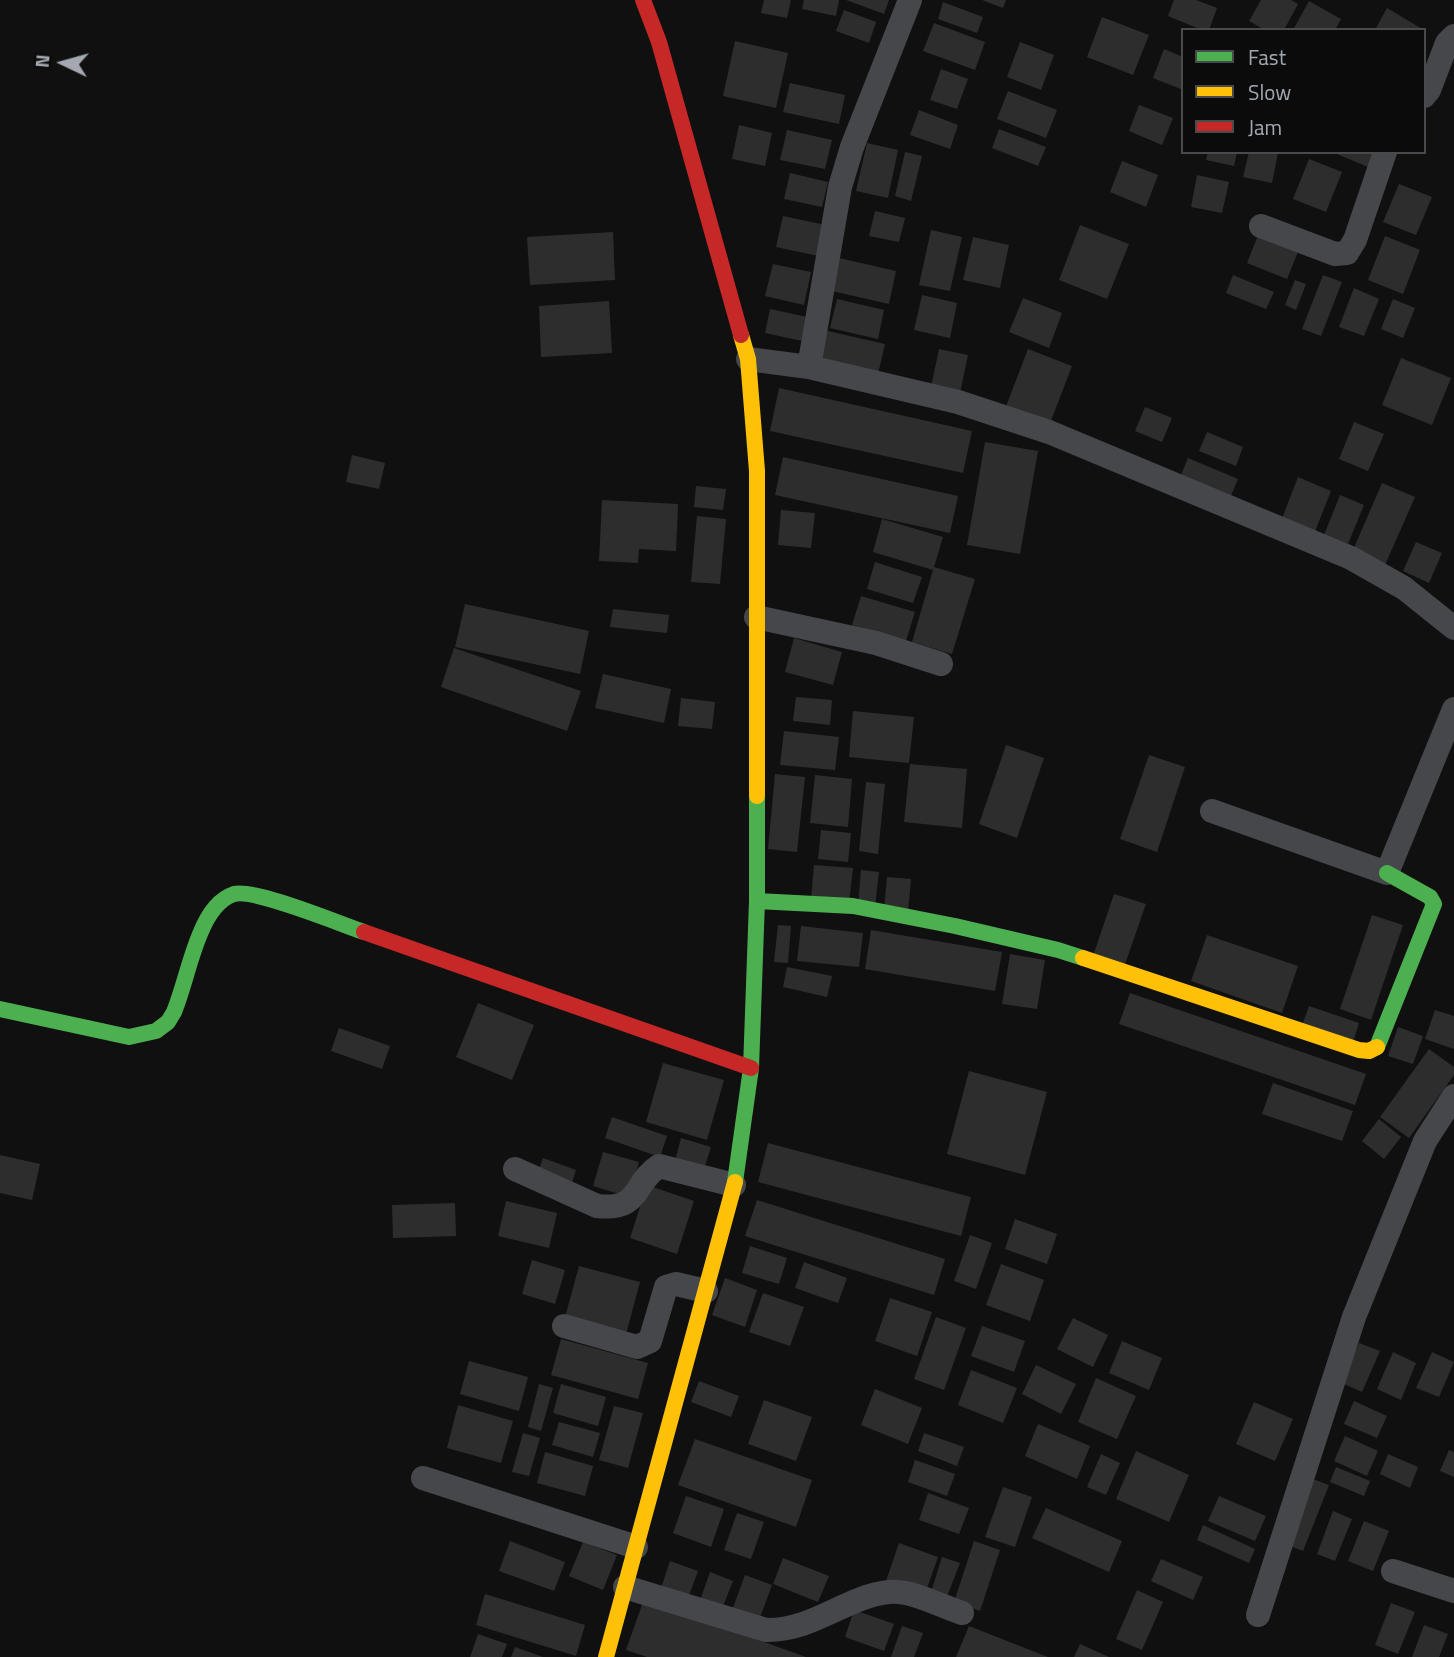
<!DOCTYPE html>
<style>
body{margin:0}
#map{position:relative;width:1454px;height:1657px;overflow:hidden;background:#101011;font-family:"Titillium Web",sans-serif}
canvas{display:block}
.legend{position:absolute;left:1181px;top:28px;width:245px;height:126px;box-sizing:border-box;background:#0b0b0c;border:2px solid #484a4e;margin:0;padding:9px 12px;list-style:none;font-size:21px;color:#a3a8b1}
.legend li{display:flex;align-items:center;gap:14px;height:35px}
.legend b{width:35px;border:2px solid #484a4e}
.north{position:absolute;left:28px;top:28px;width:70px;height:70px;-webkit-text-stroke:5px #0b0b0c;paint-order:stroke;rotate:275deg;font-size:19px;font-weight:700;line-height:28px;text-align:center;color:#a3a8b1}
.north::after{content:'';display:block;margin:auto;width:24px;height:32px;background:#a3a8b1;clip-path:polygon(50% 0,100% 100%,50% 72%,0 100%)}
</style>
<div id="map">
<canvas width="1454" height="1657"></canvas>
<ul class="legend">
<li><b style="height:9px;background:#4caf50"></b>Fast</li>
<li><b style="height:9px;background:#ffc107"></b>Slow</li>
<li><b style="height:9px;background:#c62828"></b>Jam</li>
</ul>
<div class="north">N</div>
</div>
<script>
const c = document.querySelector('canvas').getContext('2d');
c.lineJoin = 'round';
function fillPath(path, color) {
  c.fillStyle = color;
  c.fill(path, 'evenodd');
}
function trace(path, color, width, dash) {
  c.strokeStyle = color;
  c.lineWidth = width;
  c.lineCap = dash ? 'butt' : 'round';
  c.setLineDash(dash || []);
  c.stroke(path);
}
fillPath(new Path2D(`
 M764 0H791L787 18 761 13Z
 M804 0H839L836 16 802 9Z
 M846 0H889L884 14Z
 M982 0H1006L1003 8Z
 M1174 0H1196L1217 8 1209 30H1202L1168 16Z
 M1261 0H1291L1298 4 1284 30H1265L1249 21Z
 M1309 1 1341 19 1335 30H1293Z
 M943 2 983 17 977 33 938 19Z
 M1387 8 1424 30H1380L1376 28Z
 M844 10 876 22 869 43 836 31Z
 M1102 17 1149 35 1133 75 1087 57Z
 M934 23 985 42 975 70 923 51Z
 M735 41 788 53 776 108 723 96Z
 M1020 42 1054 55 1041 90 1007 77Z
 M1164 49 1183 57V90L1153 78Z
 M941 69 968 79 957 109 930 100Z
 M790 83 845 95 839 124 783 112Z
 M1008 91 1057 110 1046 138 997 119Z
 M1139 105 1173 118 1162 145 1129 131Z
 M919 110 958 125 950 149 910 135Z
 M739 125 772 133 765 166 732 159Z
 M999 129 1046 147 1038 166 992 148Z
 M787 130 832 140 825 169 780 160Z
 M867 143 898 150 888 198 856 191Z
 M905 152 922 156 911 201 895 196Z
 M1208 152H1237L1234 166 1206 160Z
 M1249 152 1278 153 1272 183 1243 177Z
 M1332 152H1374L1368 167Z
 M1309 159 1342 172 1326 212 1293 199Z
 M1122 161 1158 175 1146 207 1110 192Z
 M790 173 828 182 822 207 784 199Z
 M1197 175 1229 182 1222 213 1191 207Z
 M1399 184 1432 197 1416 235 1383 222Z
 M875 211 905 218 899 242 869 236Z
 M783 216 830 226 823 257 776 247Z
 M1080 225 1129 244 1107 299 1059 280Z
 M931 230 962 237 950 291 919 285Z
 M1260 230 1300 247 1287 279 1247 263Z
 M613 232 615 280 530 285 527 237Z
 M1385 236 1420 250 1403 294 1368 280Z
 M973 237 1009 245 1000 288 963 280Z
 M839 258 896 271 889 304 832 291Z
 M773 264 811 272 804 305 765 296Z
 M1233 275 1274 292 1266 309 1226 293Z
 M1323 275 1342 282 1321 336 1302 329Z
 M1295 280 1306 284 1296 310 1285 305Z
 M1354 288 1379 299 1364 336 1339 327Z
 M922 295 957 303 950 338 914 330Z
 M1023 298 1062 313 1049 348 1009 332Z
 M837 299 884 310 878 339 830 328Z
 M1393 299 1415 308 1403 338 1381 329Z
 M609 301 612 353 541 357 539 306Z
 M770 309 807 317 802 341 765 333Z
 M819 329 885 344 878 374 813 360Z
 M939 349 968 355 960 393 931 387Z
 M1028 349 1072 366 1049 426 1005 409Z
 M1401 358 1451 378 1432 425 1382 405Z
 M779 388 972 431 963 473 770 431Z
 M1145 407 1172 418 1162 442 1135 431Z
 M1354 422 1384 434 1368 471 1339 459Z
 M1207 432 1243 447 1236 466 1199 451Z
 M985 442 1038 451 1020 554 967 545Z
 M352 455 385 463 379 489 346 482Z
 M783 457 958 496 950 533 775 495Z
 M1188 458 1238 479 1228 503 1178 482Z
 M1298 477 1331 491 1314 534 1281 521Z
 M1382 483 1415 497 1385 565 1353 550Z
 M696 486 726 489 723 510 694 507Z
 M1340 495 1364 505 1348 544 1324 535Z
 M602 500 678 504 676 551 639 549 638 563 599 561Z
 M781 510 815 513 811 548 778 545Z
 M697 516 726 519 720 584 691 582Z
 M882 519 943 537 934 567 975 579 952 654 912 642 933 570 873 552Z
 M1416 542 1442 553 1429 583 1403 571Z
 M875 562 922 577 913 603 867 589Z
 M861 596 915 612 906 641 852 625Z
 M465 604 589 631 580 674 455 647Z
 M613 609 669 615 667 633 610 627Z
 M794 638 842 652 833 685 785 672Z
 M454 648 581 691 567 731 441 687Z
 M603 674 671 689 664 723 595 708Z
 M796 697 832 700 830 725 793 721Z
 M681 698 715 702 712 729 678 726Z
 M853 711 914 717 909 763 849 757Z
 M784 731 839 737 835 770 780 765Z
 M1006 745 1044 758 1017 838 979 824Z
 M1149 755 1185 767 1157 852 1120 839Z
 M910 764 967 769 962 828 904 822Z
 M775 774 805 777 797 852 768 849Z
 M815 775 852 779 848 827 810 823Z
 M866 782 885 784 878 854 859 851Z
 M821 830 851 833 848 862 818 859Z
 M814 865 853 868 849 903 811 899Z
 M861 870 879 872 875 907 858 905Z
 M887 877 911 879 908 912 884 909Z
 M1114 894 1146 904 1124 967 1093 956Z
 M1372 915 1403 925 1371 1020 1340 1009Z
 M778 925 791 926 788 963 774 962Z
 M801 926 863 933 859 967 797 961Z
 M871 930 1002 952 995 991 865 969Z
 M1207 935 1298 966 1282 1013 1191 981Z
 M1010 954 1045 960 1037 1009 1002 1004Z
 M787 967 832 976 827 997 783 987Z
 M1130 993 1366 1074 1355 1105 1119 1024Z
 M478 1003 534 1025 512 1080 456 1057Z
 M1309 1006 1359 1023 1352 1046 1301 1028Z
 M1435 1010 1454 1016V1049L1425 1039Z
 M1398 1027 1423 1036 1413 1064 1388 1056Z
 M339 1028 390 1046 382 1069 331 1051Z
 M1429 1049 1454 1067V1075L1409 1138 1380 1117Z
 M663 1063 724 1080 707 1140 646 1122Z
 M969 1071 1047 1092 1025 1175 947 1154Z
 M1273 1083 1353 1111 1342 1141 1262 1114Z
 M612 1117 667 1136 660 1157 605 1138Z
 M1379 1119 1401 1137 1384 1159 1362 1141Z
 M681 1138 711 1147 704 1169 675 1161Z
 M768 1143 971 1197 961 1236 758 1182Z
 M603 1152 639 1162 629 1197 593 1186Z
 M0 1155 40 1164 32 1200 0 1193Z
 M543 1158 576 1170 570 1189 536 1178Z
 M647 1185 694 1201 677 1254 630 1238Z
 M757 1200 945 1259 934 1295 745 1236Z
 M506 1201 557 1213 549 1248 498 1236Z
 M455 1203 456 1236 393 1238 392 1205Z
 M1015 1219 1057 1234 1047 1264 1005 1249Z
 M970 1235 992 1243 976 1289 954 1281Z
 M750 1246 787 1258 779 1284 742 1273Z
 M532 1260 565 1270 555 1304 522 1294Z
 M804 1262 847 1278 838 1303 795 1288Z
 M1001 1264 1044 1280 1030 1321 986 1305Z
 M579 1266 640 1282 625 1338 564 1321Z
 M725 1278 757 1290 745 1327 712 1315Z
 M763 1293 804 1307 790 1346 749 1332Z
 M890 1298 932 1312 917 1356 875 1341Z
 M936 1317 966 1328 944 1390 914 1379Z
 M1073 1318 1108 1335 1093 1367 1057 1349Z
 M982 1326 1025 1341 1014 1372 971 1356Z
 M561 1339 648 1363 638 1399 551 1375Z
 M1122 1341 1162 1358 1149 1390 1109 1373Z
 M1359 1343 1380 1351 1362 1392 1342 1383Z
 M1393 1352 1416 1363 1401 1400 1377 1389Z
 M1432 1352 1454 1362 1439 1397 1416 1388Z
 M469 1361 528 1377 519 1411 460 1394Z
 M1036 1365 1076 1384 1061 1414 1022 1394Z
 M971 1370 1017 1388 1003 1423 958 1405Z
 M1096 1378 1136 1396 1117 1439 1078 1422Z
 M699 1381 739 1396 731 1417 691 1402Z
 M539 1384 553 1388 541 1431 528 1427Z
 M561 1384 606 1397 598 1426 553 1413Z
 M875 1389 922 1408 908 1444 861 1425Z
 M764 1400 812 1417 796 1461 748 1444Z
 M1354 1401 1387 1416 1377 1438 1344 1424Z
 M1254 1402 1293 1419 1275 1461 1236 1444Z
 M458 1405 513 1421 501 1463 447 1448Z
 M614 1406 643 1413 628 1468 599 1460Z
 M559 1422 600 1433 593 1457 552 1445Z
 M1038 1424 1090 1446 1077 1479 1025 1456Z
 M523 1433 540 1438 529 1476 512 1472Z
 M924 1433 964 1447 957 1466 918 1451Z
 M1345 1436 1378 1451 1367 1476 1334 1461Z
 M695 1439 812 1480 796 1527 678 1485Z
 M1449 1450 1454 1452V1477L1440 1471Z
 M1136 1451 1189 1475 1169 1522 1116 1499Z
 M545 1452 593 1466 585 1496 537 1483Z
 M1101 1454 1120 1463 1106 1495 1087 1487Z
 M1388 1454 1418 1467 1410 1488 1380 1474Z
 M915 1460 955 1474 947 1496 908 1482Z
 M1336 1467 1370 1481 1364 1496 1330 1482Z
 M1310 1478 1329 1485 1303 1551 1285 1544Z
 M1003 1487 1032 1497 1015 1547 985 1537Z
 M928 1493 969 1508 959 1534 919 1520Z
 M686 1496 724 1509 711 1547 673 1533Z
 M1219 1496 1266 1516 1255 1541 1208 1521Z
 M1046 1508 1122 1541 1109 1572 1032 1538Z
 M1333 1511 1352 1519 1335 1561 1317 1554Z
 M737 1513 764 1522 751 1559 724 1550Z
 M1364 1521 1389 1531 1373 1571 1348 1561Z
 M1203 1525 1255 1549 1249 1563 1197 1540Z
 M510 1541 565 1562 554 1591 499 1571Z
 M974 1541 1000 1550 980 1611 954 1602Z
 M583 1542 617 1555 603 1590 569 1576Z
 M899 1543 938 1557 925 1594 886 1581Z
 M942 1557 960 1563 947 1597 931 1592Z
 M783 1558 829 1576 818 1602 773 1584Z
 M1161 1559 1203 1577 1193 1600 1151 1581Z
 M670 1561 698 1571 687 1601 660 1591Z
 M710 1572 733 1581 720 1614 698 1606Z
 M745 1575 772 1585 758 1623 731 1613Z
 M1137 1590 1163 1602 1142 1650 1116 1639Z
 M485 1594 585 1625 576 1656 476 1625Z
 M644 1599 806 1657H647L626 1650Z
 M1391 1603 1415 1612 1398 1654 1375 1645Z
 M854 1610 894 1624 884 1651 845 1637Z
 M1424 1625 1448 1634 1439 1657H1412Z
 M902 1626 923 1633 914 1657H891Z
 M969 1626 1048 1657H956Z
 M478 1634 507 1644 502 1657H470Z
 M1080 1644 1109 1657H1074Z
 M515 1647 543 1657H511Z`), '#2d2d2e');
trace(new Path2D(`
 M1424 96 1429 90 1447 43 1454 36
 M1261 226 1335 254 1347 253 1355 240 1385 152
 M748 359 809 367 958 402 1049 432 1351 558 1404 588 1454 628
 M809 367 840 187 852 147 910 0
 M756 617 876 643 941 664
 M1212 811 1387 873 1454 709
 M515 1169 597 1206C642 1211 632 1183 659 1166L734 1185
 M564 1326 637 1347 650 1341 666 1287 676 1284 706 1291
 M423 1478 636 1547
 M1393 1571 1454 1591
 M625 1587 766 1630C813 1631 847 1596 889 1592 913 1590 940 1606 962 1613
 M1258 1615 1354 1317 1425 1141 1454 1096`), '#45474a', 24);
trace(new Path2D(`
 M757 901 853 906 955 926 1058 950 1083 958
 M0 1009 129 1037 156 1031 168 1022 174 1012C184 987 189 960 200 934 206 919 216 900 234 894 254 888 340 924 364 932
 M1377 1047 1434 904 1430 897 1387 873
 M735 1182 751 1068 757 901V796`), '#4caf50', 16);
trace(new Path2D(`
 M741 335 748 359 757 471V796
 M1083 958 1359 1050 1369 1051 1377 1047
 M606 1657 735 1182`), '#ffc107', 16);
trace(new Path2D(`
 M643 0 659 42 741 335
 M364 932 751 1068`), '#c62828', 16);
</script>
